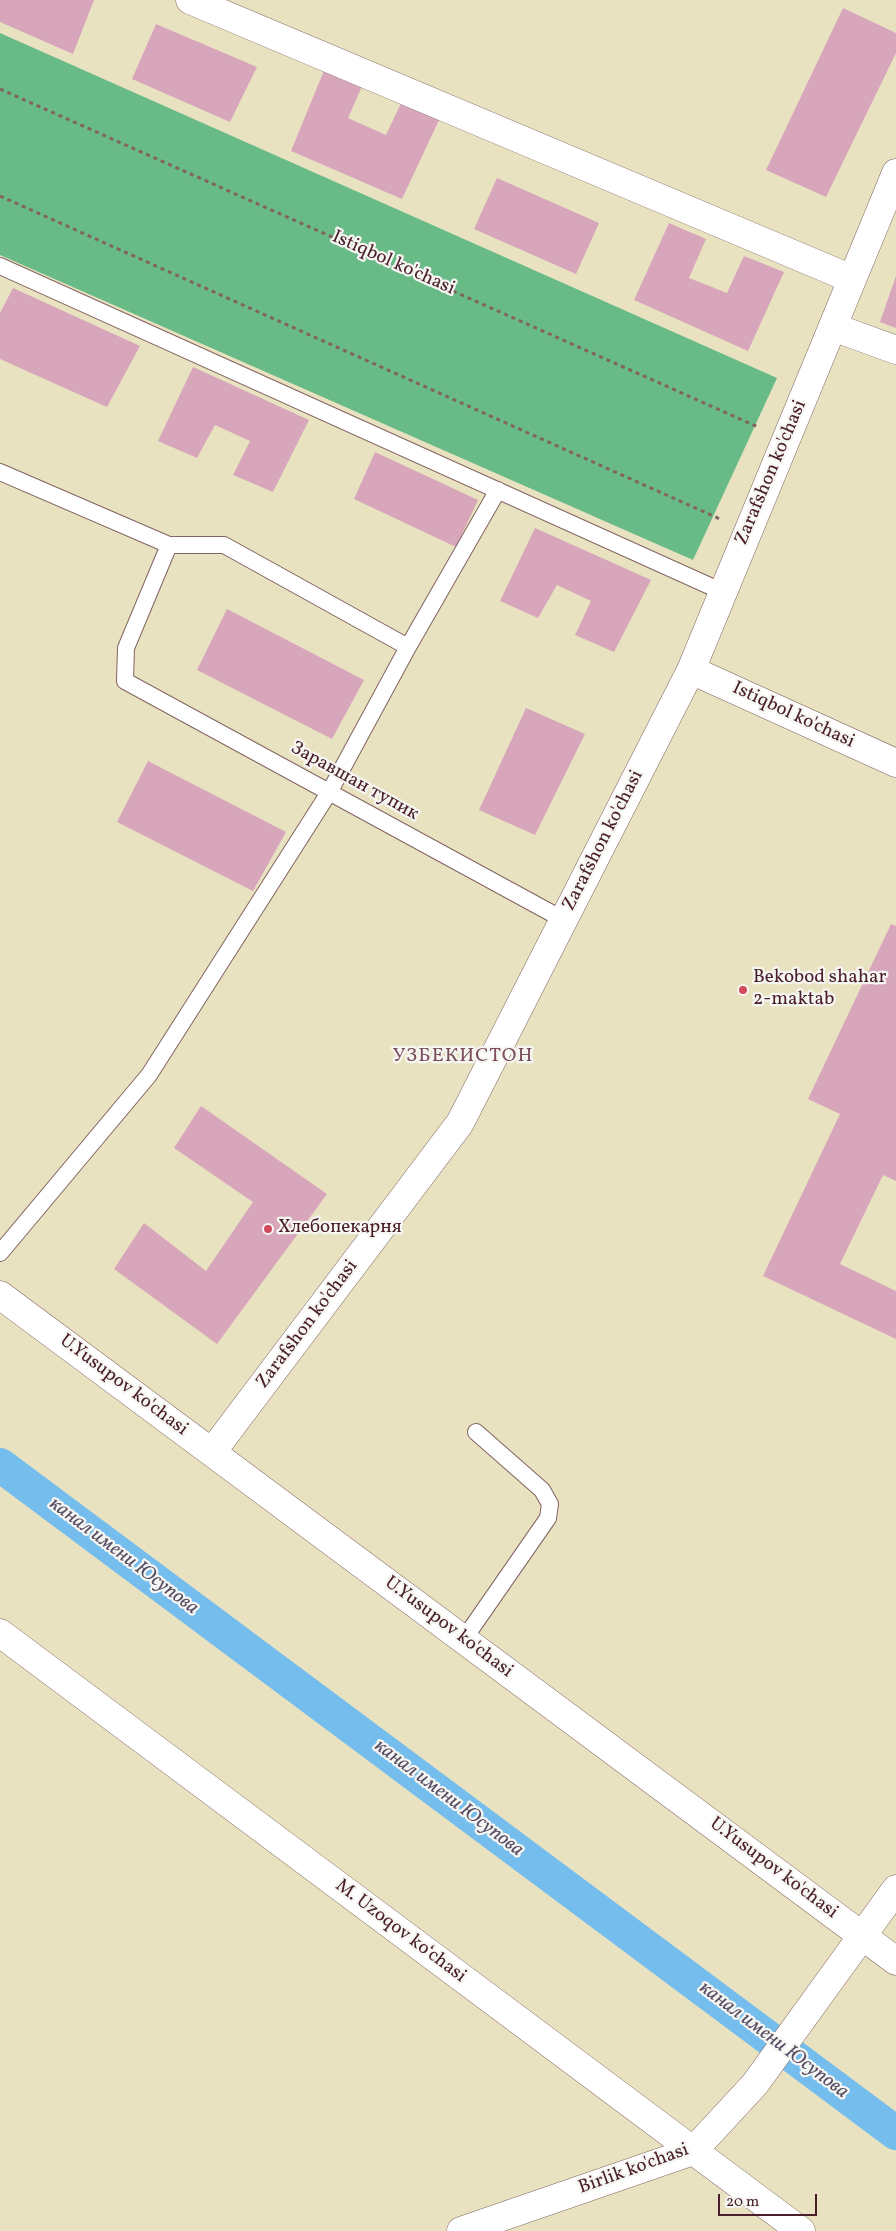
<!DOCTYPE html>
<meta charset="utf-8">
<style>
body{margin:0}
#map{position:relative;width:896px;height:2231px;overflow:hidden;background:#e9e2c1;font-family:Vollkorn,serif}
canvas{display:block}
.scale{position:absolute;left:718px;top:2194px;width:99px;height:22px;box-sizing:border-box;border:2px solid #4a1f2b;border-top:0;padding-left:6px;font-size:15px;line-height:18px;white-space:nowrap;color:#4a1f2b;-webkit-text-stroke:4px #f6f6f2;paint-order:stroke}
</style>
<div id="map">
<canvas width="896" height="2231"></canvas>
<div class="scale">20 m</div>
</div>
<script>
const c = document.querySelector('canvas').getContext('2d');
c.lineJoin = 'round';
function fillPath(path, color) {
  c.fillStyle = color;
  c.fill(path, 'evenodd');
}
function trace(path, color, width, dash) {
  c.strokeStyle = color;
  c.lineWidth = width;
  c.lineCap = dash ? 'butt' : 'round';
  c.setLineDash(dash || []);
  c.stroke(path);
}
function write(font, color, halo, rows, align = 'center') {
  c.font = font + ' Vollkorn,serif';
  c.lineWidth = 4.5;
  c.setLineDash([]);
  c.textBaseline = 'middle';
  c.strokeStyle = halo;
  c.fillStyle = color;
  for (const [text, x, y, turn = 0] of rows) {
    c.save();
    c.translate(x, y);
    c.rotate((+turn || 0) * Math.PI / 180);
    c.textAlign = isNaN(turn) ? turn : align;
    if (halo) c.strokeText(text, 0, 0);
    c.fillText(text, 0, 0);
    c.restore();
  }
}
fillPath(new Path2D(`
 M0 33 777 378 693 560 0 255Z`), '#68bb87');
trace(new Path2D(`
 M0 1465 896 2133`), '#74bded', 34);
fillPath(new Path2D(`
 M0 0H94L73 54 0 22Z
 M843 8 896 33V53L826 197 766 170Z
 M156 24 257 67 230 122 132 79Z
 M325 68 363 84 348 118 386 135 402 101 440 118 402 199 291 151Z
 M497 178 599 223 576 274 474 229Z
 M669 223 706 239 689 278 727 293 744 256 784 272 748 351 634 300Z
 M896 276V328L880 322Z
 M13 288 140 346 107 407 0 359V313Z
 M193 367 309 420 273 492 233 475 250 441 215 425 197 458 158 441Z
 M375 452 478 500 456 547 354 499Z
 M535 528 651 580 614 652 575 635 591 601 557 585 538 618 500 601Z
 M227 609 364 680 332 739 197 670Z
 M526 708 585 734 535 835 479 810Z
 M148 761 286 832 253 891 117 822Z
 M891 924 896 926V1181L883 1175 840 1264 896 1291V1339L763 1276 840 1114 808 1099Z
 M201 1106 327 1194 217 1344 114 1269 144 1223 206 1271 253 1202 174 1148Z`), '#d7a6ba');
const lane = new Path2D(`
 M0 266 723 592
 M0 472 169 545H224L408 647 330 791 149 1075 0 1253
 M169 545 126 648 125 681 564 920
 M408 647 498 490
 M464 1639 548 1518 550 1504 542 1490 476 1432`);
const street = new Path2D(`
 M190 0 852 279
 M833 327 896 350
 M691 670 896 763
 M0 1295 896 1961
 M212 1452 460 1123 691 670 896 173
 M0 1633 801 2231
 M461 2231 693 2151 755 2084 896 1889`);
trace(lane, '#826360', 18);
trace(street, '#826360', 29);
trace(new Path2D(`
 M0 89 758 427
 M0 196 720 519`), '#826360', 3, [4, 4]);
trace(lane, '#fff', 16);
trace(street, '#fff', 28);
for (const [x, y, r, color] of [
 [743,990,5,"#d1495b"],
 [268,1229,5,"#d1495b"]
]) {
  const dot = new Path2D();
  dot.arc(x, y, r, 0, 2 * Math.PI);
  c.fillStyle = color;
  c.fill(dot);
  trace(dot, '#f6f6f2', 2);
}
write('19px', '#4a1f2b', '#f6f6f2', [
 ["Istiqbol ko'chasi",393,264,24],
 ["Zarafshon ko'chasi",772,473,-67],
 ["Istiqbol ko'chasi",793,716,25],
 ["Заравшан тупик",354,782,29],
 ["Zarafshon ko'chasi",604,841,-63],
 ["Zarafshon ko'chasi",308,1325,-53],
 ["U.Yusupov ko'chasi",123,1386,37],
 ["U.Yusupov ko'chasi",448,1628,37],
 ["U.Yusupov ko'chasi",773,1869,37],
 ["M. Uzoqov koʻchasi",400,1932,37],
 ["Birlik ko'chasi",634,2170,-20]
]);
write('19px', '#4a1f2b', '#f6f6f2', [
 ["Bekobod shahar",753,979],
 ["2-maktab",753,1001],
 ["Хлебопекарня",278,1229]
], 'left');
c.letterSpacing = '1px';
write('20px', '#7b4e5d', '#f6f6f2', [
 ["УЗБЕКИСТОН",463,1057]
]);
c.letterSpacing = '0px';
write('italic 20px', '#574e65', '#f6f6f2', [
 ["канал имени Юсупова",123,1557,37],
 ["канал имени Юсупова",448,1799,37],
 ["канал имени Юсупова",773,2041,37]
]);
</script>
